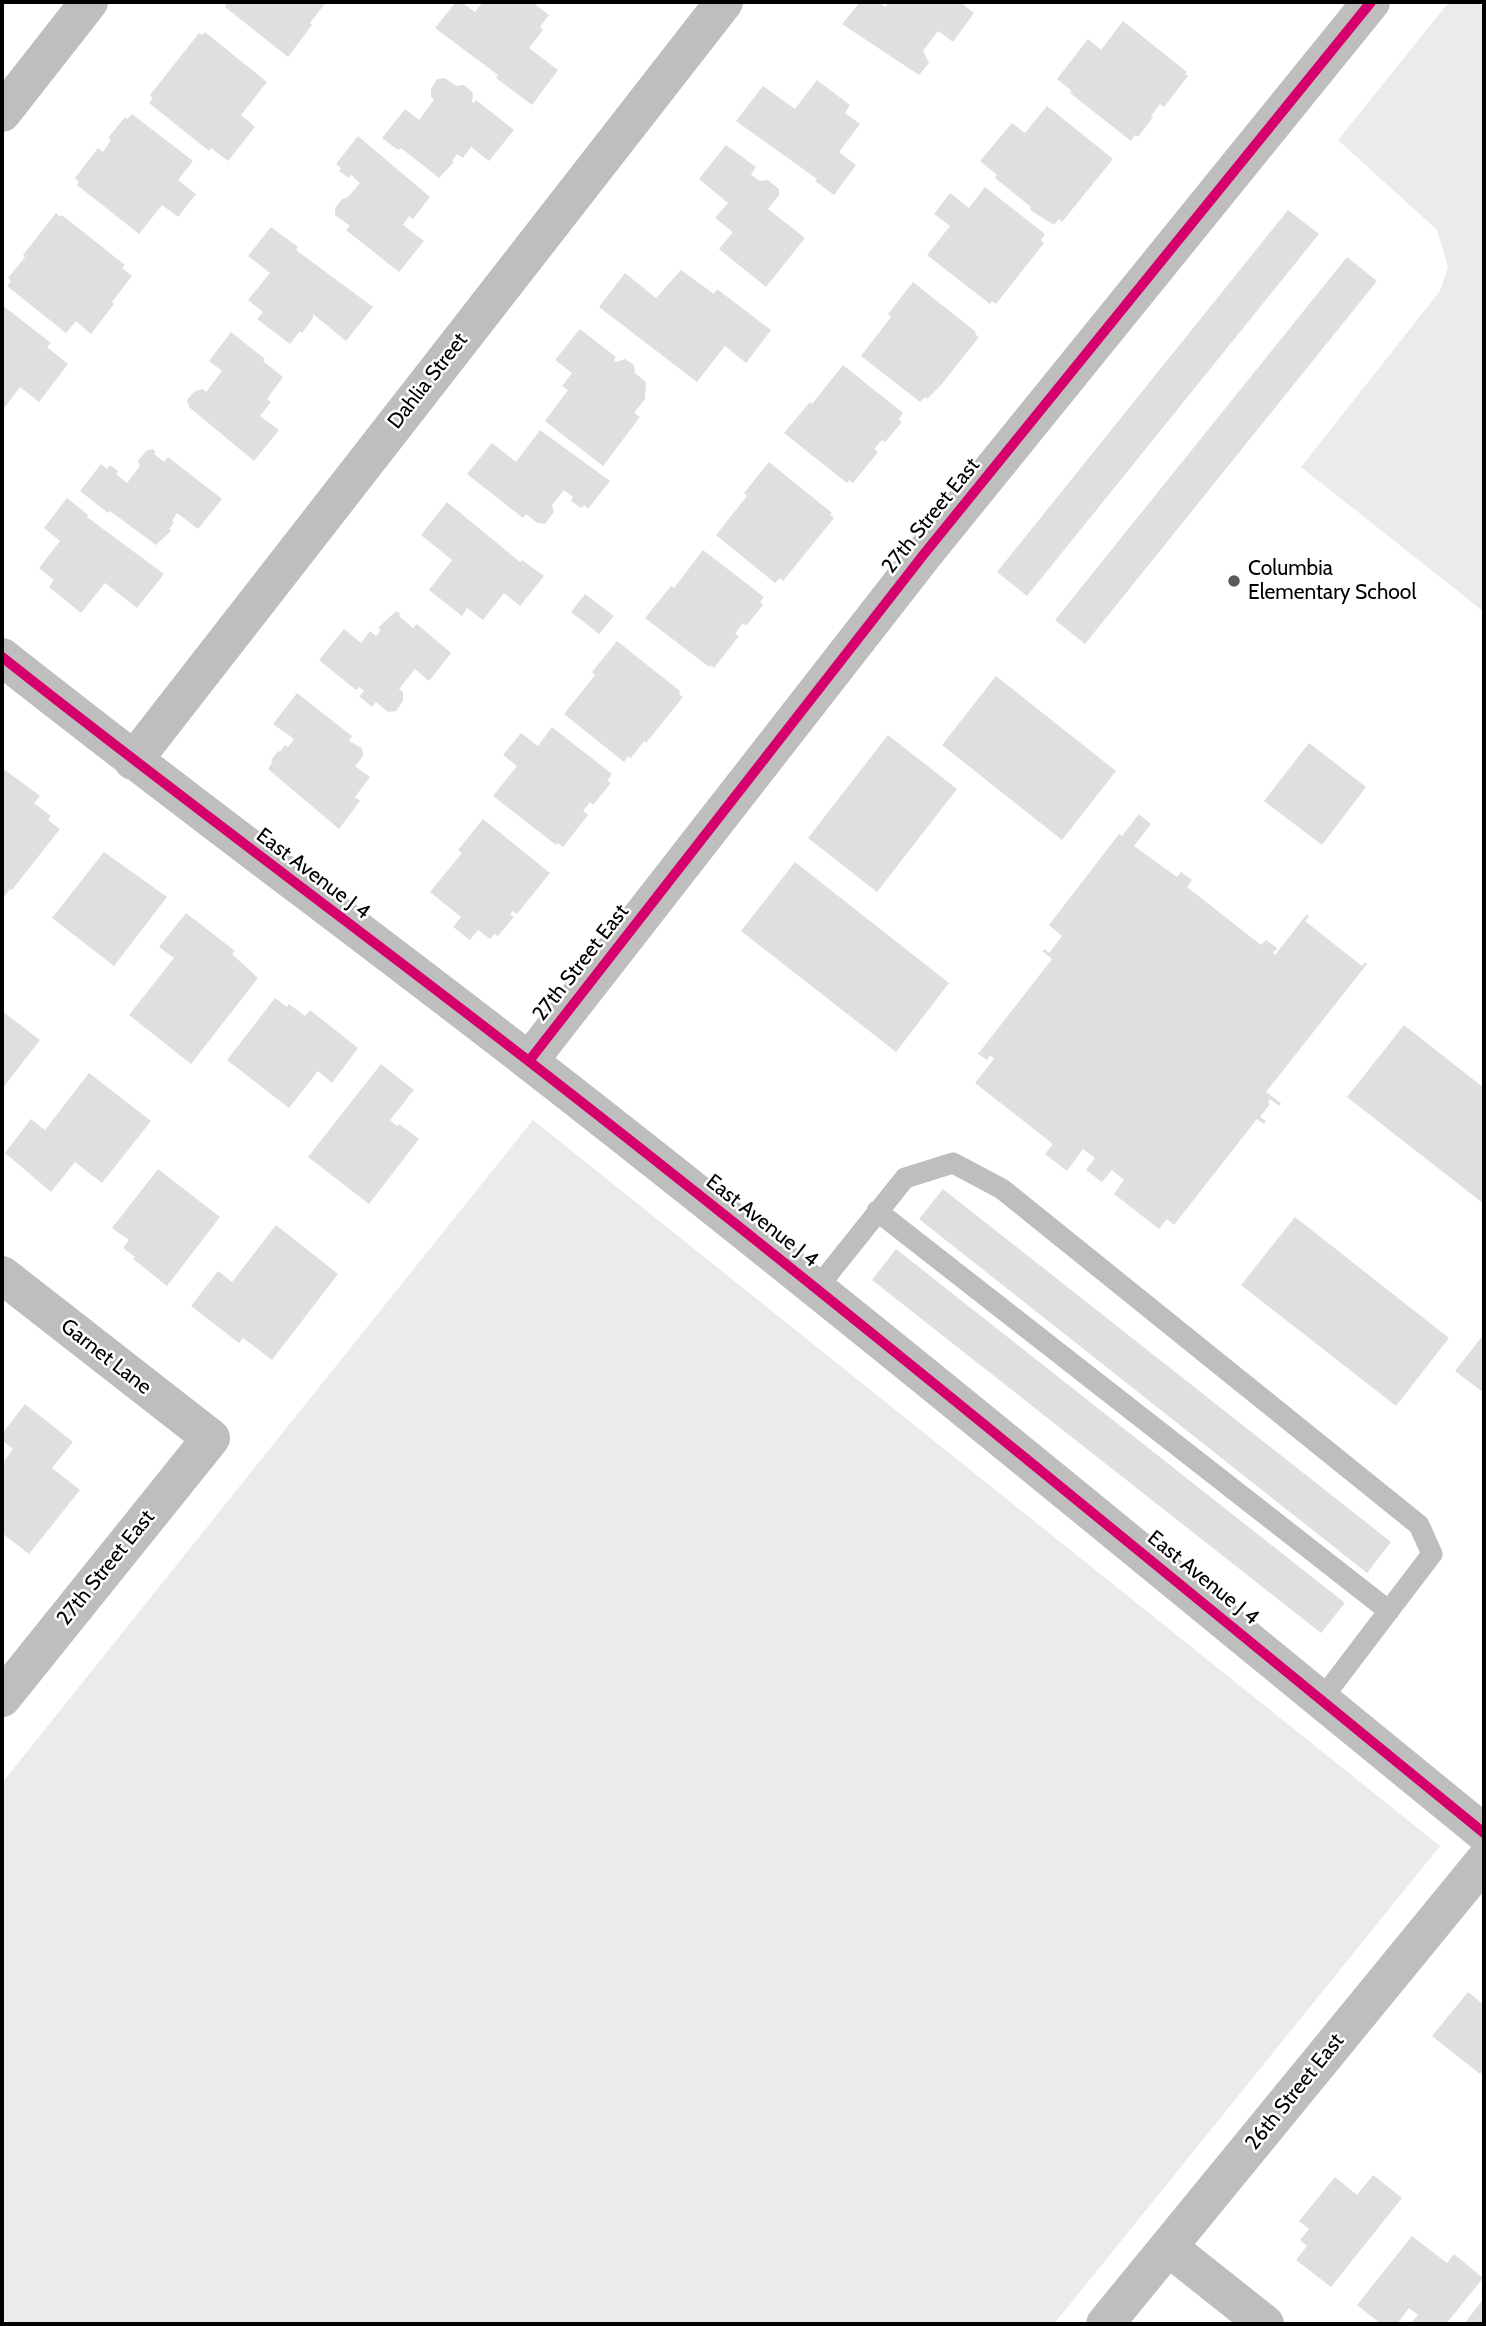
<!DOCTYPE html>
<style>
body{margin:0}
#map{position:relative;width:1486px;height:2326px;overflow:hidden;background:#fff;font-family:Cabin,sans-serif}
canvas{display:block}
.frame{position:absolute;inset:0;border:4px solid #000;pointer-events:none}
</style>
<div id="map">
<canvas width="1486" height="2326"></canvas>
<div class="frame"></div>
</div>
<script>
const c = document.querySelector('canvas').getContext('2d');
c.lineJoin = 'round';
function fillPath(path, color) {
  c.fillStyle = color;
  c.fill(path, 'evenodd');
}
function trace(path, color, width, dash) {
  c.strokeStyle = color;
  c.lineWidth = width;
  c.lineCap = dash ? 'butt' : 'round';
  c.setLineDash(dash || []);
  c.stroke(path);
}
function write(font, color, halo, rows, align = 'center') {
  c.font = font + ' Cabin,sans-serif';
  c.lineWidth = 5;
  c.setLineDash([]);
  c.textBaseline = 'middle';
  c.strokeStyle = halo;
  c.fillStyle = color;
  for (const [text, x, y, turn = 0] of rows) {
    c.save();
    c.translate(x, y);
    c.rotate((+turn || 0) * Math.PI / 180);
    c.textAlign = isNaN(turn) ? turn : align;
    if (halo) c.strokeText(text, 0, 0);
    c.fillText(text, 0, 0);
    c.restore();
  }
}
fillPath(new Path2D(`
 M1449 2H1484V612L1301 467 1440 291 1448 267 1437 230 1338 140Z
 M533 1120 1440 1846 1054 2324H2V1783Z`), '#ebebeb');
fillPath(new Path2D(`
 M222 2H326L310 23 312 25 288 57 225 7 226 5Z
 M456 2H461L475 12 483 2H532L549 15 540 27 543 30 529 48 558 70 532 105 496 78 498 75 435 28Z
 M860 2H879L885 7 889 2H960L974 13 953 42 938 31 923 51 929 63 919 75 842 24Z
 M1123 21 1187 72 1185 74 1188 76 1164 107 1160 104 1151 116 1153 117 1138 137 1135 135 1131 141 1070 93 1072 91 1057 79 1088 39 1101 50Z
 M205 32 267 82 241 115 255 127 228 161 211 148 209 151 149 103 153 98 150 95 199 33 202 35Z
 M445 78 456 86 464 85 473 93 472 102 474 103 476 100 514 130 489 161 471 147 463 158 457 154 452 161 454 162 439 178 401 148 398 150 382 138 405 109 419 120 434 100 431 97V89L437 79Z
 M817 80 850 105 845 113 860 124 839 152 856 165 834 195 815 181 817 179 736 121 763 86 795 109Z
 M1047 106 1113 159 1062 222 1059 219 1054 225 1030 210 1031 207 995 178 997 175 980 161 1012 123 1025 133Z
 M132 114 193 161 178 180 196 194 178 217 162 205 139 234 77 185 79 182 75 178 98 148 103 152 111 140 108 138 125 117 127 119Z
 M358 136 430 197 413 219 409 216 403 225 424 241 399 272 346 230 350 226 335 215V208L342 199 348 197 360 183 351 175 349 178 339 171 341 168 336 164Z
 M726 145 756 167 751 175 760 181 768 180 779 189V195L768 209 805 238 766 287 719 249 733 232 715 218 728 203 699 179Z
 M985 187 1045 234 1041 240 1044 243 996 304 992 301 990 304 927 255 950 226 934 214 950 193 969 208Z
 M1288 210 1319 234 1027 596 997 572Z
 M56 213 60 217 62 215 125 265 122 268 132 276 112 302 114 304 91 334 76 321 66 333 7 286 11 281 8 278 25 257 23 255Z
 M271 227 298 247 296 250 373 307 346 341 313 314V318L302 333 300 331 290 344 257 319 263 312 248 300 270 273 248 256Z
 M1347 257 1377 281 1085 644 1055 620Z
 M681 270 714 294 717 289 771 330 746 363 725 346 697 382 599 307 625 273 656 298Z
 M913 282 976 332 975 334 979 337 941 385 927 399 925 397 920 402 861 356 891 317 888 314Z
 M2 305 51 343 47 347 68 364 39 402 20 387 2 411Z
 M580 329 616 357 614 360 616 362 625 359 634 365 635 373 646 382 645 399 634 413 640 417 603 466 545 421 568 390 562 386 572 373 555 360Z
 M231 332 265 359 263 361 283 377 267 399 271 402 260 416 279 430 254 461 189 407 187 400 195 391 203 389 206 392 222 371 209 361Z
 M843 365 903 413 899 419 902 422 885 442 882 440 874 449 878 452 853 483 849 480 847 483 784 433 810 402 812 404Z
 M540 430 610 481 588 509 584 505 581 508 571 501 573 497 564 490 552 505 554 512 545 524 537 523 526 514 523 518 467 474 492 443 516 462Z
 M152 449 156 452 154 454 164 462 168 457 222 499 198 529 177 513 172 521 174 523 169 529 171 531 156 545 110 511 108 513 80 491 101 464 107 469 110 465 118 471 116 474 127 483 140 466 138 461 146 451Z
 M769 462 832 513 830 515 834 518 783 581 780 578 775 583 716 535 747 496 744 493Z
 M67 498 88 515 87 517 164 574 137 608 105 583 81 613 49 587 54 580 39 568 60 541 44 528Z
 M447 502 520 562 522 560 544 576 520 606 504 593 483 620 467 608 462 616 429 590 452 560 421 535Z
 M703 550 764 597 760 602 763 605 746 626 743 623 735 634 739 636 714 668 710 665 709 667 645 618 671 586 674 588Z
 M585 594 614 616 599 634 571 612Z
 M396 611 401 614 399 616 413 628 417 624 451 653 429 681 415 669 399 689 403 692V701L396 711 388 712 376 702 372 707 359 696 364 691 359 687 356 690 319 660 344 629 361 643 370 631 376 636 381 630 378 628Z
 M617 641 680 691 679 694 683 697 646 743 644 741 631 758 628 756 624 762 564 714 595 675 592 672Z
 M996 676 1116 771 1062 840 942 745Z
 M297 693 352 736 349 741 362 748 363 756 355 766 370 777 355 797 360 801 339 829 268 769 273 761 271 760 278 751 280 752 285 745 288 747 294 739 273 724Z
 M552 727 612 774 607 781 611 783 593 805 590 802 583 811 588 815 563 847 558 843 556 845 493 796 517 766 503 755 521 733 538 746Z
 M888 735 957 789 877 892 808 838Z
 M1309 743 1366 787 1322 845 1264 801Z
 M5 770 40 796 34 803 51 816 48 820 60 829 12 890 10 889 2 900V774Z
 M1139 814 1151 824 1134 846 1177 877 1181 872 1192 880 1187 887 1261 945 1266 940 1277 948 1273 953 1275 955 1307 914 1309 916 1305 921 1362 966 1365 962 1367 964 1266 1092 1281 1103 1279 1106 1270 1099 1268 1102 1270 1104 1260 1117 1266 1121 1264 1124 1257 1119 1174 1225 1167 1219 1159 1229 1114 1194 1124 1180 1112 1170 1102 1182 1086 1170 1095 1158 1083 1149 1067 1171 1045 1154 1053 1144 975 1083 994 1059 990 1055 987 1060 978 1054 1052 959 1042 951 1045 949 1049 953 1062 936 1049 925 1119 834 1122 836Z
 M483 819 550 873 517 914 513 911 510 914 514 917 498 936 494 934 490 939 478 930 470 940 453 927 461 917 430 892 462 853 458 850Z
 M104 852 167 897 114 966 52 918Z
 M795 862 949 983 896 1052 741 931Z
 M186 913 235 951 232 954 258 978 191 1064 129 1015 174 958 159 947Z
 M275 998 287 1007 289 1004 305 1016 310 1010 358 1048 332 1083 318 1071 289 1108 227 1060Z
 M2 1011 40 1040 2 1089Z
 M1404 1025 1484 1088V1204L1347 1097Z
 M381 1064 414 1090 390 1120 397 1126 399 1124 419 1139 369 1204 308 1157Z
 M89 1073 151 1121 102 1183 75 1162 51 1192 5 1153 31 1119 45 1130Z
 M158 1169 220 1217 167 1286 133 1259 135 1257 123 1248 129 1240 112 1228Z
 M943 1189 1391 1542 1367 1573 919 1219Z
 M1295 1217 1449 1338 1396 1406 1241 1285Z
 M276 1225 338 1274 272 1360 243 1338 239 1343 191 1306 218 1271 232 1282Z
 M896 1249 1345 1603 1321 1633 872 1280Z
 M1484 1334V1393L1455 1371Z
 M25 1404 73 1442 52 1468 80 1490 29 1554 2 1533V1464L13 1449 2 1440V1434Z
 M1468 1992 1484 2005V2069L1480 2074 1432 2036Z
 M1373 2175 1402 2198 1331 2287 1296 2260 1307 2246 1300 2240 1309 2229 1299 2221 1335 2177 1357 2195Z
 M1412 2236 1447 2263 1454 2254 1483 2278 1446 2324H1410L1418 2315 1409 2308 1397 2324H1381L1357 2305Z
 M1484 2298V2324H1464Z`), '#dfdfdf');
trace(new Path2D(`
 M877 1211 1389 1611
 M817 1288 905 1178 953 1163 1002 1189 1419 1525 1432 1554 1321 1700`), '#bebebe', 21);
trace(new Path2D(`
 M2 113 89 2
 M2 657C176 795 355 926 530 1062 853 1313 1167 1575 1484 1833
 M133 761 724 2
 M529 1061 924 554 1371 2
 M2 1275 211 1438 2 1698
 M1168 2247 1265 2324
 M1105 2324 1484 1861`), '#bebebe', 38);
trace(new Path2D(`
 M2 657C176 795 355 926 530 1062 853 1313 1167 1575 1484 1833
 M529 1061 924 554 1371 2`), '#d6006c', 10);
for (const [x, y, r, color] of [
 [1234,581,7,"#595959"]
]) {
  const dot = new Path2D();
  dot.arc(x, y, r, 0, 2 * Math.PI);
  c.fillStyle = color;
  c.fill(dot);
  trace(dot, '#fff', 2.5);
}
write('21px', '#000', '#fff', [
 ["Dahlia Street",428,381,-52],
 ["27th Street East",931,516,-51],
 ["East Avenue J 4",313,874,37],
 ["27th Street East",581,963,-52],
 ["East Avenue J 4",762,1221,38],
 ["Garnet Lane",106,1357,38],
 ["27th Street East",106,1568,-51],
 ["East Avenue J 4",1203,1578,39],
 ["26th Street East",1295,2092,-51]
]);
write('21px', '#000', '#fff', [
 ["Columbia",1248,569],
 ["Elementary School",1248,593]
], 'left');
</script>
